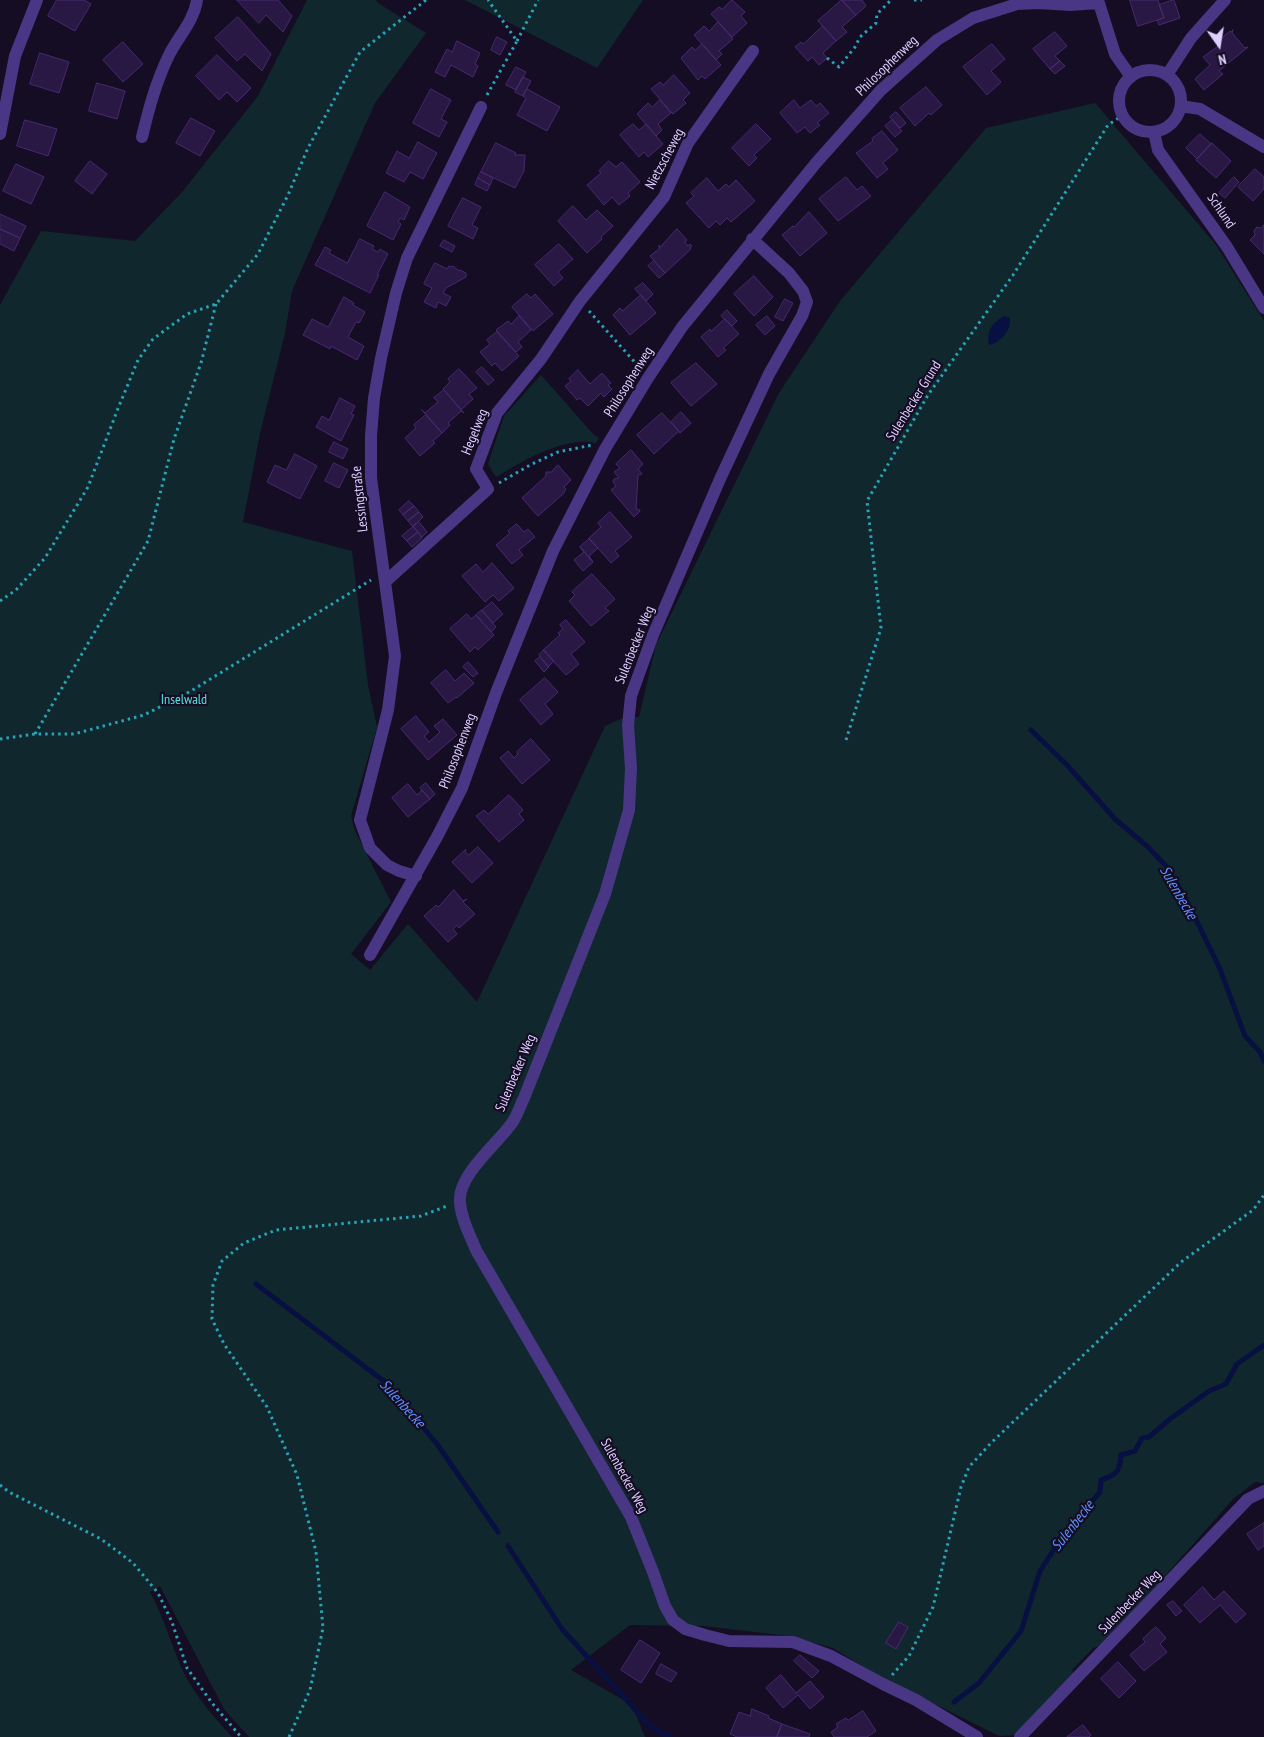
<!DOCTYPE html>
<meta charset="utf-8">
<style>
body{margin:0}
#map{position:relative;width:1264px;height:1737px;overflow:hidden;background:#150d23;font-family:"PT Sans Narrow",sans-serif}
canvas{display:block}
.north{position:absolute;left:1194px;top:20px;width:50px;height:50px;-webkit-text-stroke:4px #150d23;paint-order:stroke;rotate:167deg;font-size:14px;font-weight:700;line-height:20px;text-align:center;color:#decfff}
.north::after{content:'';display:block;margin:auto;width:18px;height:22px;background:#decfff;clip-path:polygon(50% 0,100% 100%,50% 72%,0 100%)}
</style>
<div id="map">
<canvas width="1264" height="1737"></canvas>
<div class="north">N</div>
</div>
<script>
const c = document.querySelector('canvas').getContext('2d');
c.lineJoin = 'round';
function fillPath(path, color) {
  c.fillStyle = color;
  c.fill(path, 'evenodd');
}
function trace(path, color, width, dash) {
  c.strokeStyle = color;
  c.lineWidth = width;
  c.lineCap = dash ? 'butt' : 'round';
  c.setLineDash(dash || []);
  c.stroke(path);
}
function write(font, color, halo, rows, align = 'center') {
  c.font = font + ' "PT Sans Narrow",sans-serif';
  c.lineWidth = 4.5;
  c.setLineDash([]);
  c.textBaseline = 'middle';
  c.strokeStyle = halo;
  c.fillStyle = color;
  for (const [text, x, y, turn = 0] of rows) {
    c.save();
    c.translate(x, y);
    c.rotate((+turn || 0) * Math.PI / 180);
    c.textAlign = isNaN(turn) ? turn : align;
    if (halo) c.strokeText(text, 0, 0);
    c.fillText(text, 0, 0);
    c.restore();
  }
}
fillPath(new Path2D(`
 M307 0H376L378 3 426 33 375 103 292 291 285 333 260 433 243 522 352 551 368 685 377 727 351 816 355 831 391 902 351 954 370 970 408 924 477 1002 605 726 625 717H639L656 645 779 393 840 301 986 128 1095 103 1216 245 1264 321V1483L1255 1482 1233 1499 1134 1611 1100 1646 1093 1648 1072 1670 1074 1675 1016 1735 999 1736 877 1675 833 1648 789 1636 704 1626 630 1625 571 1670 632 1705 645 1737H249L224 1709 160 1586 150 1592C164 1617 171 1645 183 1671 195 1696 214 1717 232 1737H0V305L41 231 135 241 183 191 258 96Z
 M465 0H643L597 68Z
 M541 375 594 435 599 438 596 443C564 436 523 461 496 477L488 464 504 416Z`), '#10282d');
fillPath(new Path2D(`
 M1004 316 1010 318C1012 330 1000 343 989 345 986 331 992 323 1004 316Z`), '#081041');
trace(new Path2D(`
 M1031 730 1067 765 1115 819 1148 847 1167 867 1186 899 1220 969 1245 1036 1260 1052 1264 1061
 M256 1284 385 1382 437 1444 498 1532
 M508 1546 562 1629 650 1726 670 1737
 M954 1702 979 1683 1021 1631 1040 1571 1064 1534 1100 1492 1101 1480C1117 1475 1120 1471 1121 1455L1135 1451 1142 1438 1149 1437 1170 1419 1209 1391 1226 1384 1237 1364 1264 1345`), '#081041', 5);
const building = new Path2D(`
 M57 0H84L91 4 75 31 48 16Z
 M237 0H278L292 16 283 32 266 15 259 23Z
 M732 0 745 12 741 16 747 23 732 37 711 14 719 7 722 9Z
 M842 0H862L866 6 856 15Z
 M842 0 856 15 842 27 847 32 836 41 818 21Z
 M1130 0H1158L1164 18 1138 26Z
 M1174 0 1180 18 1159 25 1157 20 1164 18 1159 5Z
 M238 17 271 54 262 71 245 54 237 61 215 38Z
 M718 22 733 39 719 51 722 54 716 60 694 35 704 26 709 31Z
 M823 26 836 41 823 53 827 58 819 65 812 57 808 61 795 47 801 42 803 44Z
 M1233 30 1232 33 1245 48 1248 47 1219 71 1223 74 1204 90 1195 79 1210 65 1203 57 1221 44 1218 41 1230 31 1231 32Z
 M1055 32 1067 46 1055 56 1060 61 1050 69 1033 49Z
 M497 37 507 42 500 55 491 50Z
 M457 41 480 53 475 64 478 66 473 77 451 65 445 77 435 72 447 49 452 52Z
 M123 42 143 64 123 82 103 60Z
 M702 44 721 65 705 79 702 76 698 80 681 58 692 47 695 50Z
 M992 44 1005 59 991 71 1001 82 987 95 963 67Z
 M40 53 69 62 59 93 30 84Z
 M217 55 251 88 237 102 227 92 219 100 196 76Z
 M1060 61 1065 66 1055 74 1050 69Z
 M516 67 526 72 516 90 506 85Z
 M674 75 690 93 683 100 686 103 673 114 651 89 660 82 663 85Z
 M523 77 531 81 523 96 515 92Z
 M97 83 125 91 117 119 89 111Z
 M926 87 942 105 931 115 929 113 915 126 900 108Z
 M431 89 451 100 441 119 447 122 439 137 413 123Z
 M527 89 560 107 547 131 517 115 526 98 523 96Z
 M660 100 671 113 658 124 662 130 656 136 637 114 648 103 652 107Z
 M794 100 800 108 811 100 816 106 820 103 829 113 817 123 820 125 810 133 805 127 797 133 780 113Z
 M896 112 906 123 900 128 890 117Z
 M191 118 215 131 200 156 176 143Z
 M25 120 57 129 48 156 17 146Z
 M892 120 902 131 895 137 885 126Z
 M633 124 639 130 646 124 663 144 648 157 644 152 639 157 620 135Z
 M756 124 771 139 754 155 757 158 749 166 732 148Z
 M882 131 898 150 883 163 888 169 877 178 856 153 873 141 872 139Z
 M1200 134 1211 144 1197 159 1186 148Z
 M418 142 437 153 423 179 410 172 404 182 386 173 397 151 409 158Z
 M496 143 516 153 515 155H525L524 171 515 188 481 172Z
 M1212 143 1231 161 1216 178 1196 160Z
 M90 161 107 174 92 194 75 181Z
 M609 161 616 167 622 162 640 182 628 193 630 196 619 205 612 197 604 205 587 185 601 173 599 171Z
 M16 164 44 177 31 204 3 191Z
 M1255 169 1264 177V189L1253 201 1238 187Z
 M481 172 493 178 490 185 478 178Z
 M846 177 857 190 862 186 871 196 838 221 819 199Z
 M1234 177 1239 182 1225 198 1219 193Z
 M478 178 490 185 487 191 475 185Z
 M707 178 718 191 726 184 729 187 736 180 755 201 731 222 727 218 720 225 716 221 709 228 686 203 694 196 691 193Z
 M385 192 410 207 404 220 400 218 398 222 401 224 393 240 367 226Z
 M463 198 481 207 472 225 478 228 473 239 448 226Z
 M573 206 586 220 597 210 613 226 601 237 602 239 587 253 558 221Z
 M809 212 827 233 800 256 782 235 793 226 794 227Z
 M0 214 26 226 20 238 0 229Z
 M1264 225V254L1250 240 1255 235 1254 231 1257 227 1261 228Z
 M0 229 20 238 14 251 0 244Z
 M677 229 687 240 685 242 688 246 690 244 692 246 690 247 691 249 665 273 650 256 659 249V245L660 247Z
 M360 239 374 246 372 249 378 252 380 249 388 254 377 275H379L370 293 315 265 325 247 331 250 329 253 347 263Z
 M444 240 455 246 452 252 440 246Z
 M559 244 573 259 558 272 563 278 554 286 535 265Z
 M654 261 665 273 659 278 648 266Z
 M435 263 447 269 449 266 452 267 453 266 459 271 460 270 466 273V277L446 288 443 293 451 297 446 306 438 302 436 308 424 302 432 288 424 284Z
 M754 276 773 297 754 316 734 294Z
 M643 283 653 294 646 301 635 289Z
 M527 294 531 298 535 294 553 314 533 331 512 307Z
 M641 295 656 313 630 335 613 315 620 308 622 311Z
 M344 297 354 303 353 305 365 312 359 323 356 322 348 337 364 346 357 360 331 346 330 349 303 335 312 319 328 327Z
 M785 299 793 303 783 321 775 317Z
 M727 310 737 321 732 326 721 316Z
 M519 316 531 330 518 342 522 347 516 352 496 330 508 321 511 324Z
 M767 316 775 326 765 335 756 325Z
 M725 319 739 334 723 348 726 350 718 357 701 337 710 329 711 331Z
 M497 332 519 356 502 371 495 363 492 366 480 352 490 344 487 340Z
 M696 363 717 384 691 406 671 383Z
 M482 367 494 380 488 385 476 372Z
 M459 369 477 388 469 394 473 399 461 410 443 389 450 382 448 379Z
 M578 370 590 384 602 373 611 383 608 385 612 389 604 397 601 393 588 406 580 398 577 400 565 386 571 381 569 379Z
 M444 390 464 413 461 411 448 423 450 425 442 433 421 409 425 413 438 402 434 398Z
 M340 398 355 406 351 414 354 415 341 441 316 427 322 416 329 420Z
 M681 412 691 423 680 433 671 422Z
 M662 413 679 431 654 454 637 435Z
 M426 415 442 433 433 441 435 443 420 456 405 438 416 428 414 425Z
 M334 442 348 449 343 459 329 452Z
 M631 450 643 464 638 469 642 474 638 475 636 509 640 510V511L634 517 611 490 616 486 613 482 614 479 619 478 614 472 620 468 616 464Z
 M295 454 317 466 300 499 267 482 275 465 286 470Z
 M334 463 348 470 339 488 325 481Z
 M558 465 571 480 564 487 566 489 563 494 538 516 522 498 546 476V472H551Z
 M409 501 414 506 403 515 399 510Z
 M414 506 419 512 408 521 403 515Z
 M419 512 423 517 413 527 408 521Z
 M610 512 632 537 615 551 619 556 611 563 589 538 601 527 598 523Z
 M419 522 427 532 422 537 413 526Z
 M517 524 524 532 528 529 535 537 519 550 523 555 512 564 496 545 510 533 508 531Z
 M413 527 418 532 407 541 402 536Z
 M418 532 422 538 412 547 407 541Z
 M589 539 598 548 589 556 593 562 580 547Z
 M580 547 593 562 583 571 574 560 584 552Z
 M492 563 514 588 499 601 493 595 485 602 462 576 476 564 483 572Z
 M592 574 615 599 605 608 609 611 591 626 569 601 575 595 572 592Z
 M492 602 503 614 493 623 482 611Z
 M482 610 496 627 491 632 476 615Z
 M467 614 471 619 476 615 494 635 478 650 475 647 470 652 450 629Z
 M566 620 585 642 571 654 579 664 566 675 543 650 560 635 558 633 563 629 560 625Z
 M544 650 554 661 548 667 539 655Z
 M540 657 549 667 544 672 535 661Z
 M468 662 478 673 473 677 463 667Z
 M446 670 455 681 464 673 474 683 457 698 456 697 448 703 431 683Z
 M545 678 558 692 545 704 553 714 541 725 520 700Z
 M416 716 429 732 424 736 429 742 440 732 434 726 443 719 457 735 428 760 401 729Z
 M531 739 550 760 522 784 500 758 508 751 514 758 518 754 517 752Z
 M426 783 435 794 430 799 420 788Z
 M408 784 417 795 422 790 430 799 408 817 392 798Z
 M509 795 523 810 519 814 524 820 499 842 476 816 484 810 488 814Z
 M478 847 493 863 472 883 452 862 466 849 465 851 468 855Z
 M454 890 463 901 467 899 463 902 475 914 459 928 457 925 453 929 457 934 448 942 424 916 436 905 438 907Z
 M1264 1523V1546L1258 1550 1247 1534Z
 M1203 1587 1214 1600 1224 1591 1246 1614 1236 1623 1220 1605 1200 1623 1184 1605Z
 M1173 1601 1182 1611 1176 1616 1167 1605Z
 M899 1622 908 1627 896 1649 886 1643Z
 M1156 1627 1166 1638 1160 1644 1167 1652 1144 1671 1130 1655 1145 1642 1143 1639Z
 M640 1640 660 1653 641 1683 621 1670Z
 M800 1655 819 1671 812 1678 794 1661Z
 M1118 1662 1136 1681 1119 1698 1101 1679Z
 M661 1664 677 1673 671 1682 656 1674Z
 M781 1675 796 1693 810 1681 824 1697 810 1709 798 1695 783 1708 766 1688Z
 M752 1709 769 1716 768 1718 782 1724 777 1737H737L730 1734 739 1712 750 1716Z
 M863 1711 876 1731 867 1737H834L831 1732 838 1727 836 1724 846 1718 848 1720Z
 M782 1724 810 1734 809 1737H777Z
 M1083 1725 1091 1735 1089 1737H1067Z`);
fillPath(building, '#2a1844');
trace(building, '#472971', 1);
trace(new Path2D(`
 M914 0H922
 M517 41 538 0
 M827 58 839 67 855 47 860 37 876 23 877 14 891 0
 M487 95 517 41 488 0
 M589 311 640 368
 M499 483 530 465 558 452 592 445
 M0 601 16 590 45 558 88 487 117 411 138 360 153 339 187 314 216 304 258 254 288 195 308 148 360 52 426 0
 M35 734 148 541 174 439 201 363 216 304
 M0 739 35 734H74L144 715 191 691 371 580
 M846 740 881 628 867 501 928 395 1013 275 1108 125 1123 115
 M0 1485 9 1492 101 1539 133 1563 158 1593 172 1622 187 1668 212 1703 241 1737
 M892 1675 909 1656 933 1607 961 1487 969 1467 991 1443 1181 1262 1253 1210 1264 1195
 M289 1737 310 1690 323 1628 316 1552 297 1475 267 1407 224 1344 212 1319 213 1285 222 1261 244 1243 276 1230 421 1216 447 1206`), '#29a3b8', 3, [2.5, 4]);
trace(new Path2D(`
 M1098 0 1115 54 1131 77
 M1119 101a31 31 0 1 1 62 0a31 31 0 1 1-62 0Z
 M1167 75 1191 38 1225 0
 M1181 106 1200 109 1264 147
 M1154 132 1158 150 1227 247 1264 308
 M0 134 15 56 37 0
 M142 137C149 108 156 82 169 55 178 37 194 21 197 0
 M752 239 789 273 803 291 807 302 802 316 769 374 720 479 653 635 631 696 628 725 631 768 629 810 605 894 524 1098C520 1106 517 1116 512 1123 498 1143 457 1176 460 1202 461 1219 470 1235 476 1250L631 1517 653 1572 665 1606 673 1620 685 1629 705 1635 729 1641 793 1642 831 1656 883 1684 916 1700 977 1737
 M385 582 488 489 476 469 497 413 541 359 580 301 664 197 688 143 753 51
 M416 876 399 871 387 865 370 848 360 820 388 710 395 656 371 478V436L374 398 381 358 396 293 407 258 481 107
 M370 955 438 835 462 788 496 693 553 551 605 449 648 378 682 327 816 163 881 90 937 40 973 18 1017 4 1039 3 1070 5 1098 3
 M1020 1737 1248 1499 1264 1491`), '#493684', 12);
write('14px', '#decfff', '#150d23', [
 ["Philosophenweg",887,66,-44],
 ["Nietzscheweg",665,159,-62],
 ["Schlund",1221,211,56],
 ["Philosophenweg",629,382,-58],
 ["Sulenbecker Grund",914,401,-58],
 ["Hegelweg",475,432,-68],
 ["Lessingstraße",360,499,-96],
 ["Sulenbecker Weg",635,645,-68],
 ["Philosophenweg",458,751,-69],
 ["Sulenbecker Weg",516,1073,-67],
 ["Sulenbecker Weg",624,1476,61],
 ["Sulenbecker Weg",1130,1602,-46]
]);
write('14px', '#56e4de', '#150d23', [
 ["Inselwald",184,700]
]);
write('italic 15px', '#5d91ff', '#150d23', [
 ["Sulenbecke",1178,893,60],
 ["Sulenbecke",402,1404,48],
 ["Sulenbecke",1073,1526,-52]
]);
</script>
